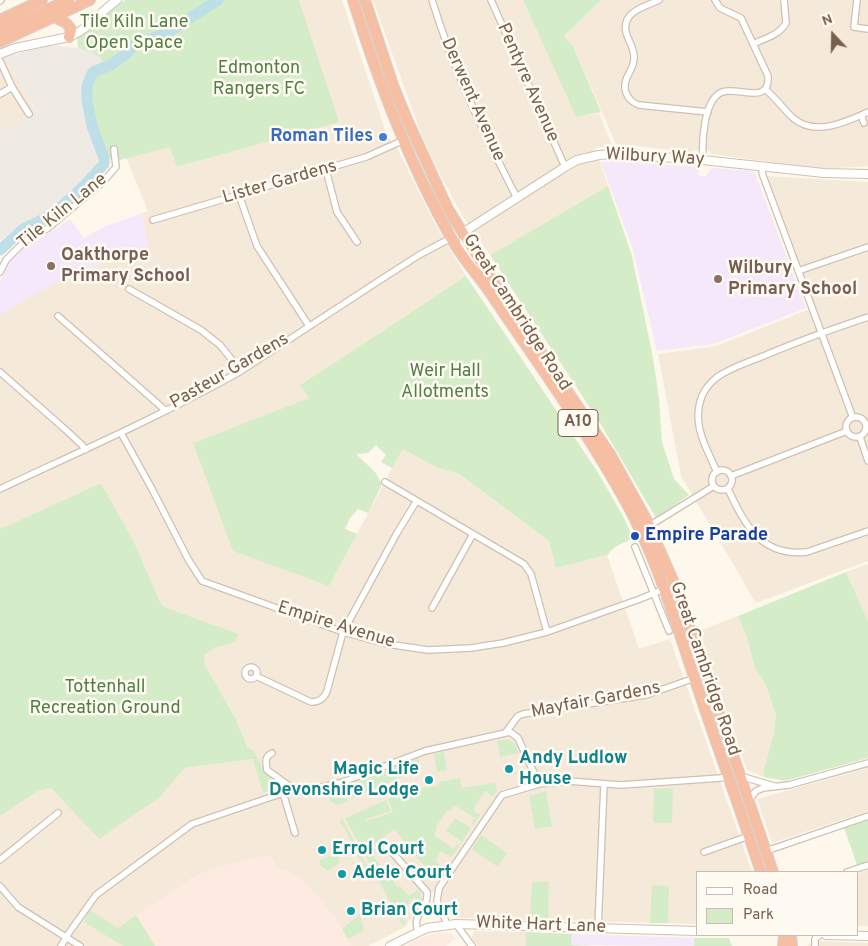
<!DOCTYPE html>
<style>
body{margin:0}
#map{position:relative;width:868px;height:946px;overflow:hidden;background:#fdf7ec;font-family:Overpass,sans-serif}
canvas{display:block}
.legend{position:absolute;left:696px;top:871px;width:162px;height:65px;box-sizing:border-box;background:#fffbf3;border:1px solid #c9bdb1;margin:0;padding:6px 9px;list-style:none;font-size:15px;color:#79604d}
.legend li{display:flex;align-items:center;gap:10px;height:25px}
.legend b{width:25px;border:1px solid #c9bdb1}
.north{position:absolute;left:808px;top:10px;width:50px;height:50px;-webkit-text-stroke:4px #fffbf3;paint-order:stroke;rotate:339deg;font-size:14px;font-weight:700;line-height:20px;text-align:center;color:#79604d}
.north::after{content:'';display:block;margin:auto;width:18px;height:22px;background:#79604d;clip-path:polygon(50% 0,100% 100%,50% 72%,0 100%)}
</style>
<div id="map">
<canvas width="868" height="946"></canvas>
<ul class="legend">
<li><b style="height:6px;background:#fff"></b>Road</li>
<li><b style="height:14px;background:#d5ecc9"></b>Park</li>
</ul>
<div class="north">N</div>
</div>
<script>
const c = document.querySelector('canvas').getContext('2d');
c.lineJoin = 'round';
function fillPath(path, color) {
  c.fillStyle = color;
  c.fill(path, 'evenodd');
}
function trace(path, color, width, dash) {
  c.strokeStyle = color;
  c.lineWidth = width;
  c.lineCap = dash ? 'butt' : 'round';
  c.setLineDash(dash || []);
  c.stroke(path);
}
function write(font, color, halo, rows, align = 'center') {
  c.font = font + ' Overpass,sans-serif';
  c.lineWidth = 5;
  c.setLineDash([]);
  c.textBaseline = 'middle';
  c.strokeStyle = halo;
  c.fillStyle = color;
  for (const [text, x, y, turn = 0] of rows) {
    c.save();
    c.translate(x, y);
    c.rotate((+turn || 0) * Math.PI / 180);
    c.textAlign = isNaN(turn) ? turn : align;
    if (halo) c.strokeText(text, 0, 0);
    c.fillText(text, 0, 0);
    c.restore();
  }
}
fillPath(new Path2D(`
 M299 0H342L387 135 398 150 437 228 466 276 301 384 310 398 193 443 329 586 403 448 438 468 459 474 549 541 556 568 607 555 639 649 670 639 752 872H697V924L460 918 448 914 444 910 440 892H429L405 927 368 946H351L342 929 321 900 299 878 284 870H281L275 864 270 855 212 869 190 879 155 946H0V816L10 808 38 791 51 788 160 797 185 768 253 759 236 719 205 665 203 655 214 648 235 642 239 634 162 606 134 542 101 483 0 529V314L52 283 117 257H149L142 213 148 211 126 157 170 147 178 167 338 122Z
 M373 0H523L576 117 599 113 612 146 595 148 608 186 490 255 462 215 437 169 421 134Z
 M601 0H868V166L822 169 712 154 709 151 696 150 691 152 616 144 573 46 564 36Z
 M5 57 37 113 0 132V60Z
 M767 176 868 182V561L756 603 681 476 658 354 716 346 815 307Z
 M868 564V621L846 572Z
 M738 616 748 641 755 669 765 683 776 715 773 736 764 769V777L747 770 699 631Z
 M868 768V811L772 843 757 799Z
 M868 870V926H857L858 898 857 874Z
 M474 931 526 932V946H477L472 938Z
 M812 941 817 945 820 941 868 943V946H808Z`), '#f5eada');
fillPath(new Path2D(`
 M270 855 275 864 281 870 290 872 299 878 321 900 342 929 351 946H155L136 915 190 879 212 869Z
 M439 932 450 933 456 938 446 946H409L408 944 423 937Z`), '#fdeae0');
fillPath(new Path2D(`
 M50 45 78 48 90 51 101 57 102 62 85 74 88 125 100 156 94 169 66 200 53 209 22 223 0 241V132L37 112 5 57Z`), '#efeae4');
fillPath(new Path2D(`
 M614 161 697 167 699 169 698 175 705 177 712 168 754 171 806 308 714 344 657 351 633 250 601 162Z
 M142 213 149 257H117L52 284 0 315V282L10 261 27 245 50 233 70 219 84 238 104 227Z
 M572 934 694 938V946L571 945Z`), '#f4e8fa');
fillPath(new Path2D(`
 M125 0H299L339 122 177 167 170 147 116 161 100 156 88 125 82 91 85 74 102 62 100 57 90 51 78 48 77 37C94 26 108 12 125 0Z
 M523 0H601L564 36 573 46 601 112 576 117Z
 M608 186 632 256 653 358 659 399 662 442 674 479 689 495 656 518 600 423 490 255Z
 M466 276 597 471 623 516 633 538 615 547 607 555 556 568 549 541 459 474 438 468 403 449 392 468 381 462 386 455 376 445 368 453 356 454 375 472 382 484 368 513 358 509 350 518 345 529 357 534 329 586 233 551 193 443 309 398 300 385Z
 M101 483 134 542 162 606 239 634 235 642 214 648 204 655 205 665 236 719 248 748 253 750 264 770 282 783 283 785 263 793 253 759 185 768 160 797 99 839 51 788 38 791 0 816V529Z
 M846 572 868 621V758L785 781 764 777V769L773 736 776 715 765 683 755 669 748 641 738 616Z
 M507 739 515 744 519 753 500 757 497 741Z
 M444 752 447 770 437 772 434 754Z
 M419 758V769L350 799 344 787Z
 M460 778 462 788 493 783 495 784 497 791 493 796 485 791 475 806 474 811 480 815 473 825 471 824 475 818 454 805 450 811 448 810 436 827 437 829 434 835 454 849 457 844 460 845 451 857 440 851 436 862 444 867 436 880 394 829 368 849 398 887 400 886 409 896 419 889 422 899 421 901 413 897 401 917 406 922 403 926 345 818 386 800 391 811 366 819V821L393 812 388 799 418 785 422 788 438 786 439 782Z
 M341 788 348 800 338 805 331 802 325 792Z
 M673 788 672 823H653L654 789Z
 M546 791 552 826 535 829 529 796Z
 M342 818 374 879H373L369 874 365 875 366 873 364 870V863L357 856 356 846 351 841 344 827 339 822Z
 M455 818 471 828 462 842 446 831Z
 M868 820V862L857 865 844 828Z
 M481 835 507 853 498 867 472 849Z
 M350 843 354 846 355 850 349 849 339 857V863L330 870H327L320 865V860L338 852Z
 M532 882H549L548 920H530Z
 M652 885 669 886 668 923H650Z
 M90 910 118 928 136 915 155 946H123L84 922Z
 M360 914 364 930 348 939 342 929Z
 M526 932 572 934 571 945 591 946H526Z
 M694 938H729L732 946H694Z`), '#d5ecc9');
trace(new Path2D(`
 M0 250 23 229 44 219 63 205 84 186 104 164V158L92 126 87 100V86L93 72 111 65 126 54 134 45 165 34 218 0`), '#bfdfe8', 11);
const street = new Path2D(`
 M432 0C453 69 484 134 517 198
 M491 0 565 167
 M659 0C649 5 632 9 627 20 621 34 634 43 634 57 635 70 621 78 626 93 629 100 633 103 639 105L708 112
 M857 0 854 27 868 29
 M0 1 1 0
 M753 44C766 38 779 35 786 23L784 0
 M0 61 12 87 29 114
 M765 89C776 98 783 109 793 118 815 137 846 122 868 112
 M0 94 12 87
 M861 115 864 123
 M703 160C702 143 703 100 722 92 738 86 770 106 768 76L741 18 720 8 715 0
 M763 166 762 173 853 418
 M326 170 337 212 357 242
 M239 195 257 246 309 326
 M153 220 366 157 404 140
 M798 271 868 247
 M0 272 6 260 26 240 47 229 103 182 116 167 114 149
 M129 289 201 330 220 345 241 371
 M58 316 165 410
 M0 372 67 431 83 446 85 450
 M846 427a10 10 0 1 1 20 0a10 10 0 1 1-20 0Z
 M121 433 152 489 188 559 202 581 343 632 387 644 428 650 471 648 503 643 547 632 640 599 664 589
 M860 437 868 461
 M712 480a10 10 0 1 1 20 0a10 10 0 1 1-20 0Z
 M717 472C706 447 691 424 702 396 705 389 710 383 716 378 729 368 746 363 761 357 796 342 832 329 868 317
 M731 476 847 431
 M385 482 524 564 531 574 547 632
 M0 489C81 451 163 415 241 371L371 286 419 255 451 238
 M728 489C745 525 761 557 807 552L868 531
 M649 526 714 486
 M635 547 669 631
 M432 608 473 534
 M245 673a6 6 0 1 1 12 0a6 6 0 1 1-12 0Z
 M256 676 311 702C319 702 324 699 327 691L343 632 397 533 416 502
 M506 732 518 716 523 714 646 695 695 678
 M272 753C264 757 266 763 267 770L295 790
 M740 776 774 786
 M283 793 295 833
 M749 800 756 791 763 788 789 785 868 763
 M766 851 868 816
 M392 852 427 892C429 909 411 914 418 931
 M704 852 749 836
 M0 860 58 813
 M847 872 868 865
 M0 886 18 907 80 946
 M447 924 437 901 439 888 502 795 539 784 568 781 621 785 721 778 728 776
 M456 924 472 946
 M598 928 604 784
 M66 937 96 895 192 824 283 793 295 790 321 787 340 783 425 751 510 732 518 738 539 784
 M61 946 66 938
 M815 946V939L820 935`);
const secondary = new Path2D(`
 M0 54 15 48 69 37C89 29 100 12 117 0
 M475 271C474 267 474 262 472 258 468 249 459 241 467 230L565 167 577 160 599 155 613 154 693 159 824 173 868 174
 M826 935 868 936
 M390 946 427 928 456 924 697 931`);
const highway = new Path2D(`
 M353 0C378 82 409 163 451 238 462 258 478 275 491 294 538 364 588 432 628 506 658 562 676 624 696 683 717 746 740 809 761 872
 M365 0 393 85 406 117 447 207 481 263 610 454 646 519 675 585 773 872
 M54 17 66 23 71 29 69 37
 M0 20 42 0
 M0 31 68 0
 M0 42 90 0
 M791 935 792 946
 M783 946 784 935`);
trace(street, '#d0c0b0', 8);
trace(secondary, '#d3c1ae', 10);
trace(highway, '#d9d2cd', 12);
trace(street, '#fff', 5.5);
trace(secondary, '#fff', 8);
trace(highway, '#f6bea3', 10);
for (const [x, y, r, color] of [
 [383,137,5,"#3f7fe0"],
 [51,266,5,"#8d6e63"],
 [718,279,5,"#8d6e63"],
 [635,536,5,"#1a4fb4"],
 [509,769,5,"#0f9aa8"],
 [429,780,5,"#0f9aa8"],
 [322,850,5,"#0f9aa8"],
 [342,874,5,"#0f9aa8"],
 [351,911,5,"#0f9aa8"]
]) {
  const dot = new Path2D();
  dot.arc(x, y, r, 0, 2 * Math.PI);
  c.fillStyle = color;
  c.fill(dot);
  trace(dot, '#fffbf3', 2);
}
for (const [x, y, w] of [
 [578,423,40]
]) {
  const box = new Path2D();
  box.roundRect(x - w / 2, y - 13.5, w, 27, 4);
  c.fillStyle = '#fffbf3';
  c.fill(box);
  trace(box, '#79604d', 1);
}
write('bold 16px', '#79604d', null, [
 ["A10",578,423]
]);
write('18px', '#527f44', '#fffbf3', [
 ["Tile Kiln Lane",134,23],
 ["Open Space",134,44],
 ["Edmonton",259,69],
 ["Rangers FC",259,90],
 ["Weir Hall",445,372],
 ["Allotments",445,393],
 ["Tottenhall",105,688],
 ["Recreation Ground",105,709]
]);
write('18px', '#79604d', '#fffbf3', [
 ["Pentyre Avenue",527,83,66],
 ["Derwent Avenue",472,100,66],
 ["Wilbury Way",655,158,3],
 ["Lister Gardens",280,183,-16],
 ["Tile Kiln Lane",63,212,-39],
 ["Great Cambridge Road",516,313,57],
 ["Pasteur Gardens",230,372,-30],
 ["Empire Avenue",336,626,17],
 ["Great Cambridge Road",704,669,71],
 ["Mayfair Gardens",596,701,-11],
 ["White Hart Lane",541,926,2]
]);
write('bold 18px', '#366cbe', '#fffbf3', [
 ["Roman Tiles",373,137]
], 'right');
write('bold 18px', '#785e54', '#fffbf3', [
 ["Oakthorpe",61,256],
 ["Primary School",61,277],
 ["Wilbury",728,269],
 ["Primary School",728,290]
], 'left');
write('bold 18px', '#164399', '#fffbf3', [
 ["Empire Parade",645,536]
], 'left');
write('bold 18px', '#0d838f', '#fffbf3', [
 ["Andy Ludlow",519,759],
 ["House",519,780],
 ["Magic Life",419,770,"right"],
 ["Devonshire Lodge",419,791,"right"],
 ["Errol Court",332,850],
 ["Adele Court",352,874],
 ["Brian Court",361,911]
], 'left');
</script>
